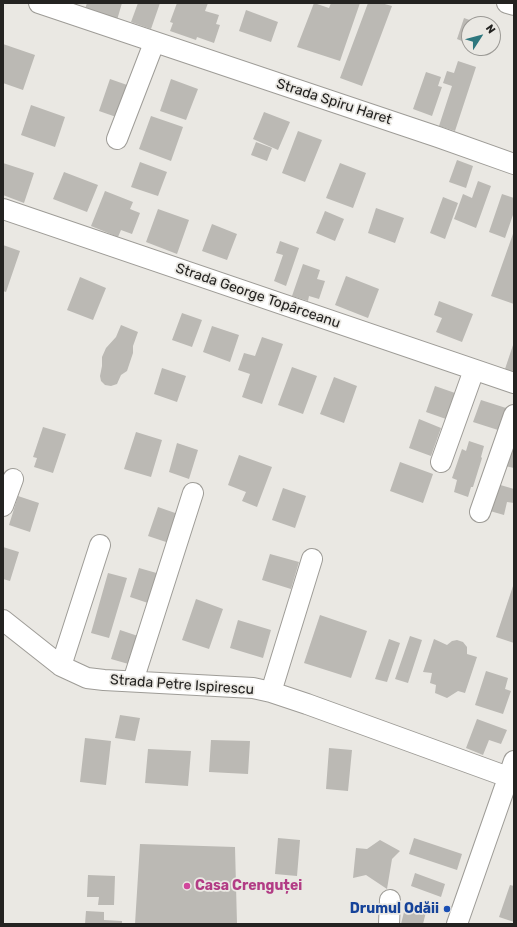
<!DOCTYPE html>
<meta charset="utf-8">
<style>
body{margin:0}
#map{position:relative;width:517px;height:927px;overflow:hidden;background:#eae8e3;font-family:Rubik,sans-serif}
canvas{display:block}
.frame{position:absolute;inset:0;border:4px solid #242321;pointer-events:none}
.north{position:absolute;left:461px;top:16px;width:40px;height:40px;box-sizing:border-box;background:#eae8e3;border:1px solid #9b9995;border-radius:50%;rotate:54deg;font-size:11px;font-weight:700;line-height:16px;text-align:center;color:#242321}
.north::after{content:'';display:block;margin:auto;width:14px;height:18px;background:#2e777e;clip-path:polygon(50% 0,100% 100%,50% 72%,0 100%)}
</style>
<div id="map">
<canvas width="517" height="927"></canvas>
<div class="frame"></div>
<div class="north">N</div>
</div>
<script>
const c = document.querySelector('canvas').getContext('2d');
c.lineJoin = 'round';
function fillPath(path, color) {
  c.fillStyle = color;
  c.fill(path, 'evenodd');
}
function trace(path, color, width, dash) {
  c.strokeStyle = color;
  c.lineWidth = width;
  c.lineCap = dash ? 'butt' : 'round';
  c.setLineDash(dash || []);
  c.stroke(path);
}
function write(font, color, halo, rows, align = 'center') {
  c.font = font + ' Rubik,sans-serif';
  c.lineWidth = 3.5;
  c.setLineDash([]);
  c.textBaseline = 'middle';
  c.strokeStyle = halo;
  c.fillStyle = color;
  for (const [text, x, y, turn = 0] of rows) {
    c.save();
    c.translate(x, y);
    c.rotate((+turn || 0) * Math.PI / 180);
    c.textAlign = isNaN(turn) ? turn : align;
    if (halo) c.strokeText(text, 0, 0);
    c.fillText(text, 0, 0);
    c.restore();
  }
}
fillPath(new Path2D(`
 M87 3H122L117 20 85 9Z
 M138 3H160L151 29 131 22Z
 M177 3H208L205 11 219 15 216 24 220 25 214 43 197 37 196 40 170 31 173 23 170 22Z
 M314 3 329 8 331 3H360L340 61 297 47Z
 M368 3H381L392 6 362 86 340 78Z
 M246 10 278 22 271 42 239 31Z
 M464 18 481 24H469V44L457 39Z
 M3 44 35 55 23 90 3 83Z
 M458 61 476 67 455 131 439 126 452 86 443 83 447 71 454 73Z
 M426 72 441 77 438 86 442 87 432 116 413 109Z
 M110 79 130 86 119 118 99 111Z
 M171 79 198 89 186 120 160 111Z
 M31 105 65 117 55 147 21 135Z
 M264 112 290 122 278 150 253 139Z
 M151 116 183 127 171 161 139 149Z
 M298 131 322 140 305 182 282 173Z
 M256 142 272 148 267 161 251 155Z
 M457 160 473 166 466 188 449 182Z
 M140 162 167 172 158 196 131 187Z
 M3 163 34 173 24 203 3 195Z
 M340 163 366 173 353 208 326 198Z
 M64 172 98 185 87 212 53 199Z
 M478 181 491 186 476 228 454 219 463 194 472 198Z
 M105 191 133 202 130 209 140 213 132 234 121 230 118 237 91 226Z
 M502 194 514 198V212L505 238 489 232Z
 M443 197 458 203 445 239 430 233Z
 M376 208 404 218 395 243 368 233Z
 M158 209 189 220 177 254 146 242Z
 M325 211 344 219 335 241 316 233Z
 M212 224 237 234 227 260 202 251Z
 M514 231V304L491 296Z
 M280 241 299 248 286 286 274 281 283 255 276 253Z
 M3 245 20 251 6 292 3 291Z
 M303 264 320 270 317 279 325 281 319 299 309 296 308 301 292 296Z
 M346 276 379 289 368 318 335 305Z
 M80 277 106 288 93 320 67 310Z
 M439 301 473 314 462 342 436 332 442 318 434 315Z
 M182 313 202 320 192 347 172 340Z
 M121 325 138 332 133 346V353L127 371 121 375 117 384 111 386 105 385 101 381 100 376 102 366V357L106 348 116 337Z
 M212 326 239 335 230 362 203 352Z
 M262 337 283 344 262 404 242 397 250 374 238 370 244 353 255 356Z
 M514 342V375L504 372Z
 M292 367 317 376 303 414 278 405Z
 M162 368 186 376 177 402 154 394Z
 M334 377 357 386 344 423 320 414Z
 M435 386 455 393 446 419 426 412Z
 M481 400 506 408 498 430 473 422Z
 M419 419 441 428 431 456 409 448Z
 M43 427 66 434 53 473 34 467 37 458 33 457Z
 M136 432 162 440 151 477 124 469Z
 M514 439V468L505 466Z
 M469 441 484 446 481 457 482 458 473 487H471L468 497 454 492 457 480 452 478 462 449 466 451Z
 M177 443 198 450 189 479 169 472Z
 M239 455 272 467 257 507 242 501 246 492 228 485Z
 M400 462 433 474 423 503 390 491Z
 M497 484 514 489V503L507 502 504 515 490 511Z
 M283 488 306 496 295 528 272 520Z
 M18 496 39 503 30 532 9 525Z
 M158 507 178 514 169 543 148 536Z
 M3 547 19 552 10 581 3 579Z
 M270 554 299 562 291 589 262 580Z
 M139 568 160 574 151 604 130 597Z
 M108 573 127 578 109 638 91 633Z
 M514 583V643L496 637Z
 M196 599 223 609 209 649 182 640Z
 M320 615 367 631 351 678 304 663Z
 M238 620 271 630 263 658 230 648Z
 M120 630 141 637 132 665 111 659Z
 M410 636 422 640 408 683 395 679Z
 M389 639 400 643 387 682 375 679Z
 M434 639 447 645 452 641 457 640 463 642 467 647V654L477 657 465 693 458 691 447 698 435 693 436 685 430 683 432 673 423 672Z
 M486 671 508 678 505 689 511 691 503 714 475 705Z
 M120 715 140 718 135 741 115 738Z
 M477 719 507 730 501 744 489 740 483 755 466 748Z
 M85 738 111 741 106 785 80 782Z
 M211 740 250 741 248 774 209 772Z
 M329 748 352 750 348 791 326 789Z
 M148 749 191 751 188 786 145 783Z
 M278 838 300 840 297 876 275 874Z
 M414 838 462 854 457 870 409 854Z
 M380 840 400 851 392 859 387 889 366 875 353 878 356 848 367 849Z
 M140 844 235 847 237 924H135Z
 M415 873 445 884 441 897 411 886Z
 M88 875 115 876 114 905H98L99 897H87Z
 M510 885 514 886V922L499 917Z
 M405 908 426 912 423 924H401Z
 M86 911 104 912V920L122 921V924H85Z`), '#bbb9b4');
const minor = new Path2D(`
 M39 3 438 137 514 164
 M507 3 514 5
 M117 139 154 43
 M3 209 514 383
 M441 462 474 370
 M3 506 13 479
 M480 512 514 415
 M3 620 61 666 87 678 104 680 253 688 271 692 307 704 508 777
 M61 666 100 545
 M133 681 193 493
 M271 692 312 559
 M389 924 390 900
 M457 924 514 761`);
trace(minor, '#9e9c97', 22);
trace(minor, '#fff', 20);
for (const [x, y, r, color] of [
 [187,886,4,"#d1479c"],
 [447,909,4,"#1a4fb4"]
]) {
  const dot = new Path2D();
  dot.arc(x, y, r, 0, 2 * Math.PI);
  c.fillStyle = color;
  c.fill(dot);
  trace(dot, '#eae8e3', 1.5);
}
write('14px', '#242321', '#eae8e3', [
 ["Strada Spiru Haret",334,102,18],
 ["Strada George Topârceanu",258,296,19],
 ["Strada Petre Ispirescu",182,685,4]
]);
write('bold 14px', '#b23c85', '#eae8e3', [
 ["Casa Crenguței",195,886]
], 'left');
write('bold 14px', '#164399', '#eae8e3', [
 ["Drumul Odăii",439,909]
], 'right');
</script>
